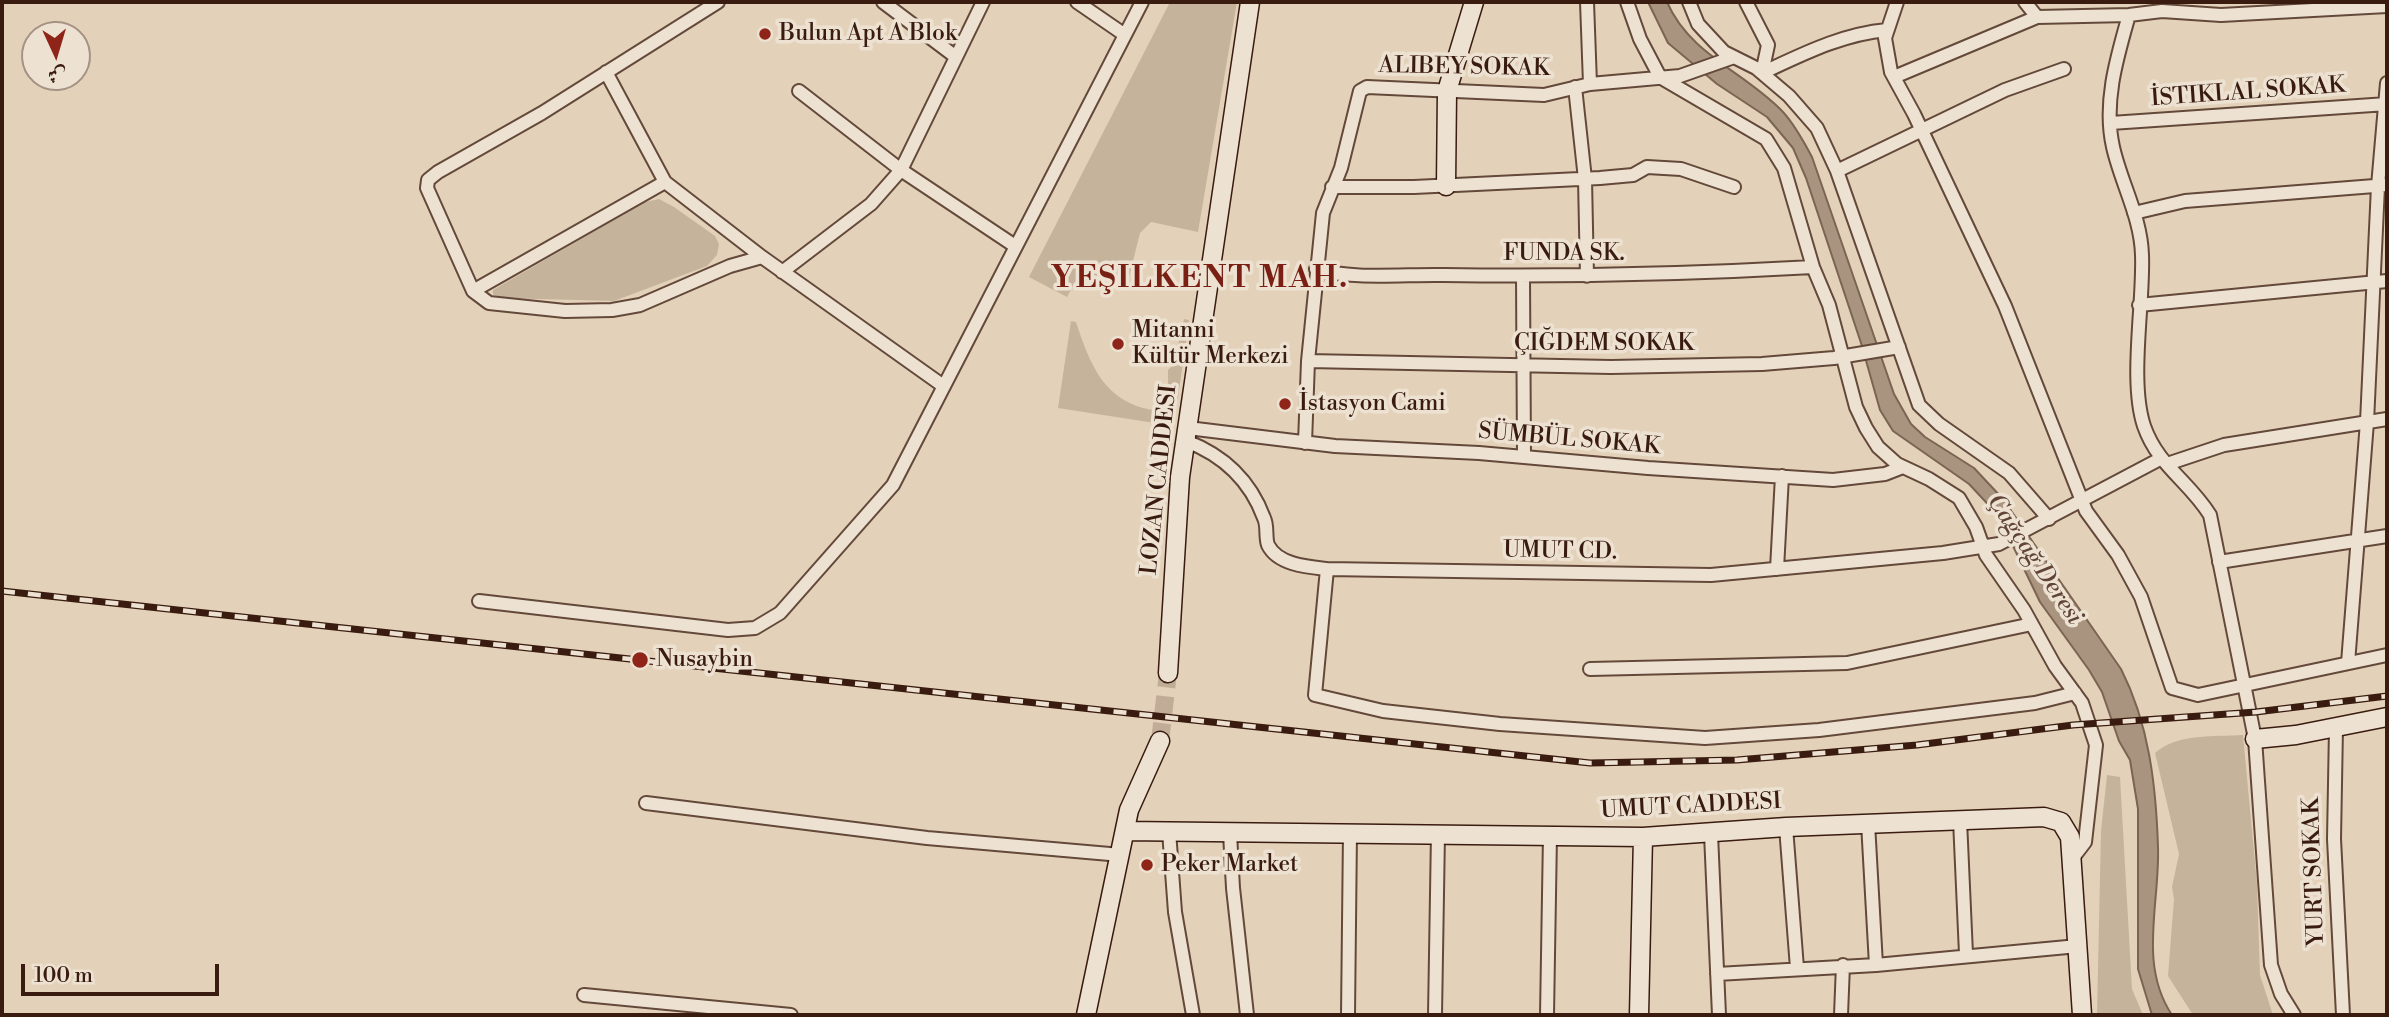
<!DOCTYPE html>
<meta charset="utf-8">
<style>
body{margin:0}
#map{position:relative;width:2389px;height:1017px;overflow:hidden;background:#e3d2b9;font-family:"Libre Bodoni",Amiri,serif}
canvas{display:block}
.frame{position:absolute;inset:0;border:4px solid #391b0f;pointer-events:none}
.north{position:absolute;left:21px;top:21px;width:70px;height:70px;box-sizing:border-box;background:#ede2d2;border:2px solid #a59284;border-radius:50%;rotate:176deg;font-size:19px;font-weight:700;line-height:28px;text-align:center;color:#391b0f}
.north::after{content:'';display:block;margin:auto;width:24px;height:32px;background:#8f2418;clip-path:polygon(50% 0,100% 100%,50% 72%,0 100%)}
.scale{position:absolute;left:21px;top:964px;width:198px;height:32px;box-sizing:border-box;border:4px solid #391b0f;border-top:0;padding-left:9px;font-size:21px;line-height:24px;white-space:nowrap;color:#391b0f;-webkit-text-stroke:5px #ede2d2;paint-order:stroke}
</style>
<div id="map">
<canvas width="2389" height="1017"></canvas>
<div class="frame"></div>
<div class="north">ش</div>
<div class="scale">100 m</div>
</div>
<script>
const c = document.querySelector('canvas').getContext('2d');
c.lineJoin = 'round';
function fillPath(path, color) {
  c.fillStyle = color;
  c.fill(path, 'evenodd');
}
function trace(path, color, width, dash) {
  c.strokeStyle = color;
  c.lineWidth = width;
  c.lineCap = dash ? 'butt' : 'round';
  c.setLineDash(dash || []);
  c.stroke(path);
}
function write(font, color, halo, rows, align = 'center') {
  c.font = font + ' "Libre Bodoni",serif';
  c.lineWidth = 7;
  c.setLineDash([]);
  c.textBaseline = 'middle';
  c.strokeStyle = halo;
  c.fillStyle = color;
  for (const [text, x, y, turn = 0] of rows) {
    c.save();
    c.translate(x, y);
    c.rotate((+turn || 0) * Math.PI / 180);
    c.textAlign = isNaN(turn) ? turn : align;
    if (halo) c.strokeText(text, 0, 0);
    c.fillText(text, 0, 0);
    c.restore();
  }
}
fillPath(new Path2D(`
 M1170 2H1237L1198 232 1151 222 1140 233 1128 281 1080 273 1067 297 1029 277Z
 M659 199 674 207 715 236 719 244 717 255 707 266 614 301 498 298 493 294V290L645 202Z
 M1184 319 1189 320 1174 426 1058 408 1071 321 1076 322C1093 374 1109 408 1168 412V370L1174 364Z
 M2243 735 2257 884 2260 975 2273 1015H2193L2168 976 2174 899 2172 887 2179 854 2155 753C2178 733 2214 737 2243 735Z
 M2107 775 2120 777 2132 989 2143 1015H2097L2101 831Z`), '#c6b39c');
const water = new Path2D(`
 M1648 2H1667C1690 55 1745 72 1783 112 1795 125 1804 142 1812 157L1894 394 1911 424 1925 437 1974 468 2003 499 2121 669C2149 724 2156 785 2158 847 2160 904 2138 964 2172 1015H2152L2138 969V809L2130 760 2119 741 2102 692 2089 670 2040 602 1998 515 1969 484 1893 431 1880 410 1861 343 1806 178 1793 148 1767 117 1717 84 1668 43Z`);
fillPath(water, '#a9947f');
trace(water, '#7c6452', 2);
trace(new Path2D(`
 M1160 741 1168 673`), '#c1ad97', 18, [18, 9]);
const street = new Path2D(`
 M718 2 542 113 438 172 428 180 427 188 473 291 489 303 565 311 612 310 640 305 730 266 762 257
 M883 2 956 57
 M1077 2 1125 35
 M1587 2 1590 84
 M1627 2 1640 39 1660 77 1766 139 1784 168 1813 267 1829 305 1856 407 1866 428 1878 447 1897 464 1929 479 1959 498 1976 527 1986 555 2024 610 2055 666 2082 703 2096 745 2085 842 2072 859
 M1689 2 1698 24 1724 52 1756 68 1789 96 1817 128 1837 171 1919 405 1939 424 2009 473 2049 519
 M1746 2 1768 45 1762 73C1803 54 1842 34 1887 30
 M1897 2 1885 38 1891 72 1914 114 2005 306 2086 511 2118 555 2141 597 2172 688 2198 695 2387 655
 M2025 2 2037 17
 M2129 15C2117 57 2103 103 2113 147 2121 183 2141 217 2142 255 2144 303 2129 381 2144 426 2158 466 2188 480 2210 515L2255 739 2271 965 2281 994 2294 1015
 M606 72 665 182 762 257 942 385
 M1894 77 2037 17 2129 15 2162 11 2221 15 2387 6
 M1575 87 1585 179 1587 276
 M799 91 901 170 1015 246
 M2111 123 2387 104
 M1837 171 2005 90 2064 69
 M1332 187H1414L1600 178 1633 175 1647 167 1681 169 1734 187
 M2134 213 2185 201 2387 185
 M1316 269C1351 280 1406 274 1444 275 1567 277 1690 274 1813 267
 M782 272 871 204 901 170 983 2
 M1523 276 1524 457
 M473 291 665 182
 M2139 305 2387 281
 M1308 361 1611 367 1762 364 1834 358 1899 347
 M1188 428 1335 446 1479 453 1648 468 1833 480 1885 474 1903 467
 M1186 441C1223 455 1250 480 1264 518 1268 526 1265 537 1268 545 1278 565 1308 567 1327 569L1711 575 1943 553 1999 544 2160 459
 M1305 443 1308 361 1323 213 1341 168 1360 91 1367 87 1544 95 1590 84 1680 76 1734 57
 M2167 464 2224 445 2387 419
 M2219 562 2387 536
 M1327 569 1315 695 1383 711 1500 724 1705 738 1819 730 2035 703 2075 693
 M1777 569 1782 476
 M479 601 728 630 755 628 780 613 893 485 1142 2
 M2348 663 2367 422 2378 186 2387 83
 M1590 669 1847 663 2032 624
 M2336 728 2334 839 2343 1015
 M646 803 927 838 1121 855
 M1960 820 1966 954
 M1868 823 1876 965
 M1786 827 1797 968
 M1169 831 1175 912 1193 1015
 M1230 833 1233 888 1247 1015
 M1711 834 1719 1015
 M1717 974 1876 965 2078 946
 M584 995 791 1015
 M1348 1015 1350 832
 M1435 1015 1438 833
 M1547 1015 1550 835
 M1841 1015 1843 965`);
const secondary = new Path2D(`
 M1446 186 1447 91 1474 2
 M1168 673 1180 477 1250 2
 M2255 739 2296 735 2387 717
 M1125 831 1643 837 1786 827 2044 817 2061 822 2070 837 2082 1015
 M1086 1015 1129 810 1160 741
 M1639 1015 1643 837`);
trace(street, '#64493a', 16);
trace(secondary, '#391b0f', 21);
trace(street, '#ede2d2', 12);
trace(secondary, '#ede2d2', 18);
const rail = new Path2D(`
 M2 591 1590 763 1737 760 1917 745 2073 725 2256 712 2387 696`);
trace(rail, '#391b0f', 7);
trace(rail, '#ede2d2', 4.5, [13]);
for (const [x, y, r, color] of [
 [765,34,7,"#8f2418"],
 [1118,344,7,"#8f2418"],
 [1285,404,7,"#8f2418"],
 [640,660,9,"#8f2418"],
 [1147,865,7,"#8f2418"]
]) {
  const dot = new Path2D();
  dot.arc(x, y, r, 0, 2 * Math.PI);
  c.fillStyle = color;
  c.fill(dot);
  trace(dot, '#ede2d2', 2.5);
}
write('23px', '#391b0f', '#ede2d2', [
 ["Bulun Apt A Blok",779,34],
 ["Mitanni",1132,331],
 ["Kültür Merkezi",1132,357],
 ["İstasyon Cami",1299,404],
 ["Nusaybin",656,660],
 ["Peker Market",1161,865]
], 'left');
write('23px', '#391b0f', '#ede2d2', [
 ["ALIBEY SOKAK",1464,68,1],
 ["İSTIKLAL SOKAK",2248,93,-4],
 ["FUNDA SK.",1564,254],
 ["ÇIĞDEM SOKAK",1604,344],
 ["SÜMBÜL SOKAK",1569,440,5],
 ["LOZAN CADDESI",1160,480,-84],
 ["UMUT CD.",1560,552,1],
 ["UMUT CADDESI",1691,807,-3],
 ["YURT SOKAK",2315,872,-92]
]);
write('italic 24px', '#604536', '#ede2d2', [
 ["Çağçağ Deresi",2034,560,56]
]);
c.letterSpacing = '2px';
write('bold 30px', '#7a1f14', '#ede2d2', [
 ["YEŞILKENT MAH.",1200,280]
]);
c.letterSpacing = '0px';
</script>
